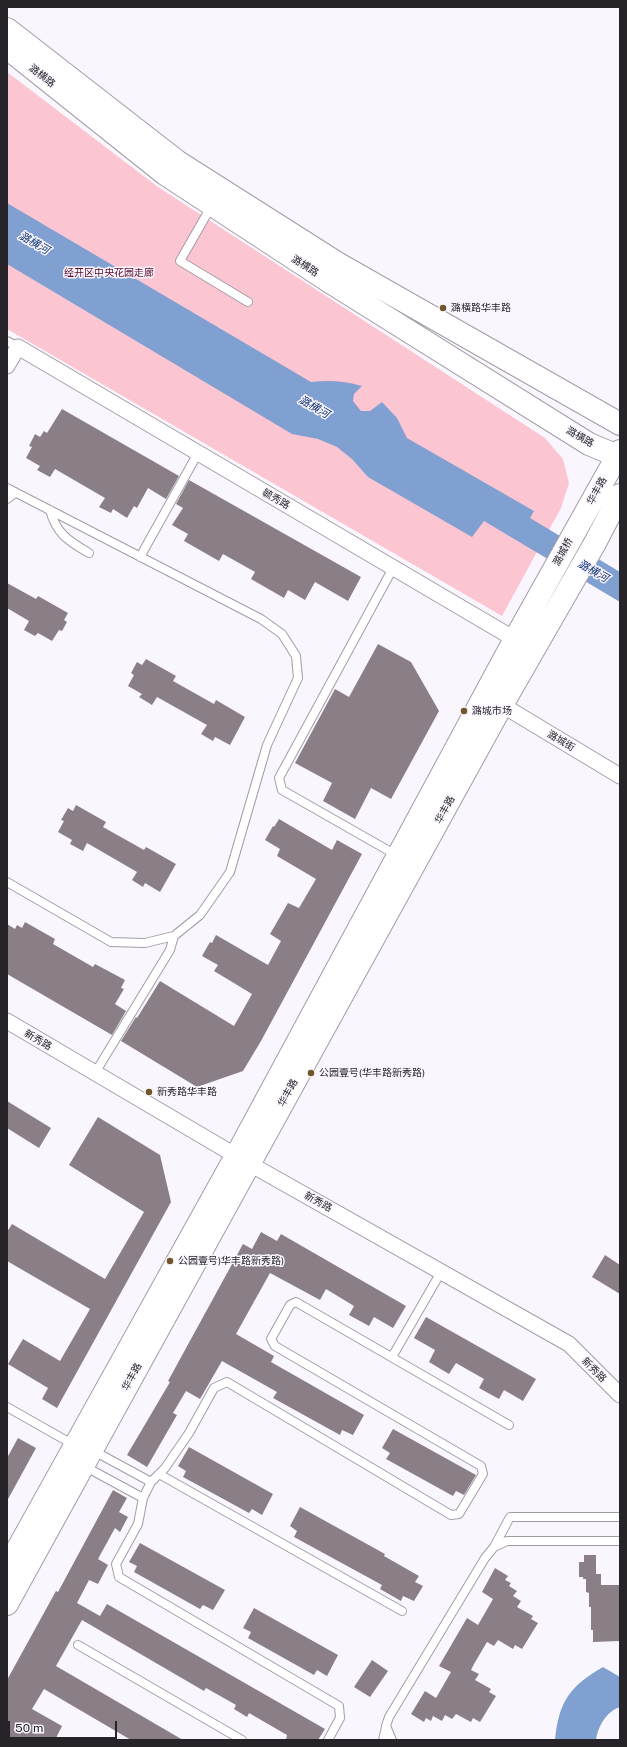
<!DOCTYPE html>
<meta charset="utf-8">
<style>
body{margin:0}
#map{position:relative;width:627px;height:1747px;overflow:hidden;background:#faf6fe;font-family:"Public Sans",sans-serif}
canvas{display:block}
.frame{position:absolute;inset:0;border:8px solid #262428;pointer-events:none}
.scale{position:absolute;left:8px;top:1721px;width:109px;height:18px;box-sizing:border-box;border:2px solid #262428;border-top:0;padding-left:5px;font-size:12px;line-height:14px;white-space:nowrap;color:#262428;-webkit-text-stroke:3px #faf6fe;paint-order:stroke}
</style>
<div id="map">
<canvas width="627" height="1747"></canvas>
<div class="frame"></div>
<div class="scale">50 m</div>
</div>
<script>
const c = document.querySelector('canvas').getContext('2d');
c.lineJoin = 'round';
function fillPath(path, color) {
  c.fillStyle = color;
  c.fill(path, 'evenodd');
}
function trace(path, color, width, dash) {
  c.strokeStyle = color;
  c.lineWidth = width;
  c.lineCap = dash ? 'butt' : 'round';
  c.setLineDash(dash || []);
  c.stroke(path);
}
function write(font, color, halo, rows, align = 'center') {
  c.font = font + ' "Public Sans","Noto Sans SC",sans-serif';
  c.lineWidth = 3;
  c.setLineDash([]);
  c.textBaseline = 'middle';
  c.strokeStyle = halo;
  c.fillStyle = color;
  for (const [text, x, y, turn = 0] of rows) {
    c.save();
    c.translate(x, y);
    c.rotate((+turn || 0) * Math.PI / 180);
    c.textAlign = isNaN(turn) ? turn : align;
    if (halo) c.strokeText(text, 0, 0);
    c.fillText(text, 0, 0);
    c.restore();
  }
}
fillPath(new Path2D(`
 M7 72 158 187 545 438 563 459 569 483 561 508 502 616 7 329Z`), '#fbc6d2');
fillPath(new Path2D(`
 M7 203 311 382C329 380 345 381 362 386L354 394 353 401 361 411H370L382 402 397 418 407 438 534 511 530 518 620 572V602L484 521 472 537 368 477 352 459 337 447 318 439 292 434 7 264Z
 M603 1667 620 1677V1707C607 1711 598 1726 596 1740H555C559 1701 570 1686 603 1667Z`), '#81a0d2');
fillPath(new Path2D(`
 M62 409 179 476 166 499 148 488 137 508 134 506 127 518 113 509 111 513 99 507 105 498 55 469 50 477 37 470 40 466 26 458 32 447 29 446 35 434 40 437 44 431 47 433Z
 M189 480 361 577 348 601 315 582 305 600 288 590 284 598 251 579 255 572 223 554 219 561 184 541 188 534 172 525 183 508 176 504Z
 M7 583 36 599 38 596 68 613 64 620 67 622 62 631 59 630 52 641 38 633 35 636 24 630 29 621 7 608Z
 M378 644 411 662 439 711 391 799 371 788 355 819 323 801 332 783 295 763 335 689 349 697Z
 M146 659 176 676 173 681 214 704 216 700 245 717 230 745 215 737 213 741 201 734 207 725 157 697 152 705 139 697 142 694 128 686 134 675 131 673 137 662 142 665Z
 M76 805 106 822 103 827 144 850 146 847 176 864 160 892 145 883 143 887 132 880 137 872 87 843 83 851 70 844 72 840 58 832 64 821 61 820 68 808 73 811Z
 M279 819 332 850 337 840 362 854 261 1041 243 1071 197 1087 121 1041 136 1017 137 1018 160 981 234 1026 252 994 214 971 218 965 202 956 210 942 212 943 216 935 268 965 281 941 270 934 288 903 299 908 316 879 277 856 280 849 265 840 273 826 274 827Z
 M25 922 55 939 53 944 93 967 95 964 125 980 121 988 124 989 115 1004 126 1011 112 1035 7 974V924L15 929 17 925 22 928Z
 M7 1101 51 1128 39 1148 7 1128Z
 M98 1117 160 1155 171 1202 57 1408 42 1399 48 1388 8 1364 23 1339 60 1361 90 1309 7 1261V1232L12 1224 105 1279 144 1212 69 1165Z
 M261 1232 277 1241 281 1234 406 1306 393 1328 374 1317 369 1326 349 1315 354 1306 326 1289 320 1300 270 1273 236 1334 274 1356 271 1362 364 1415 353 1435 342 1430 340 1435 273 1398 277 1392 222 1361 200 1399 186 1391 173 1413 177 1415 147 1467 127 1455 170 1382 168 1381 243 1244 252 1249Z
 M605 1255 620 1265V1294L592 1277Z
 M426 1317 536 1379 523 1401 504 1390 499 1399 479 1388 484 1379 456 1363 449 1374 429 1362 435 1350 414 1338Z
 M393 1429 476 1475 464 1495 456 1491 453 1496 386 1459 390 1453 382 1448Z
 M18 1438 36 1448 7 1501V1458Z
 M189 1447 273 1494 262 1515 252 1509 249 1513 183 1477 186 1471 178 1466Z
 M113 1490 127 1498 119 1512 128 1517 120 1532 115 1528 98 1559 108 1565 98 1584 89 1580 77 1603 100 1616 107 1604 325 1729 318 1740H286L287 1735 249 1713 247 1717 234 1709 236 1705 206 1688 204 1691 82 1620 56 1666 183 1740H131L44 1689 32 1709 62 1726 55 1740H7V1680L56 1591 58 1592Z
 M300 1507 385 1554 384 1556 419 1576 415 1582 423 1586 414 1601 403 1596 401 1601 380 1589 382 1585 294 1537 297 1531 290 1526Z
 M140 1543 225 1590 213 1610 203 1605 200 1609 134 1572 137 1566 129 1562Z
 M584 1555H596V1574H601V1585H619L620 1641 593 1642V1630H591V1607H589V1593L586 1592V1579H583V1577H579V1562H584Z
 M495 1568 508 1576 505 1580 511 1583 509 1586 517 1591 513 1596 521 1601 517 1607 533 1616 531 1619 538 1623 522 1649 515 1645 513 1649 498 1640 494 1646 487 1642 474 1664 471 1670 479 1674 475 1680 491 1689 489 1692 496 1696 480 1722 473 1718 471 1722 456 1714 452 1719 445 1715 442 1721 433 1716 431 1721 426 1718 424 1722 411 1714 425 1691 436 1698 451 1672 439 1666 467 1618 478 1625 493 1599 482 1592Z
 M254 1608 338 1655 327 1676 317 1670 314 1675 248 1638 251 1632 243 1628Z
 M372 1660 388 1671 370 1697 354 1687Z`), '#8b7f87');
const lane = new Path2D(`
 M212 205 180 261 248 302
 M7 341 18 347
 M7 488 261 619 282 634 296 656 298 678 267 745 230 872 200 915 174 936 145 943 111 942 7 882
 M7 499 15 493
 M50 510C56 533 68 541 89 553
 M140 557 198 453
 M393 568 279 778 282 790 398 856
 M95 1073 170 950 174 936
 M392 1357 441 1272
 M7 1407 74 1445
 M92 1450 151 1482
 M84 1466 143 1498
 M159 1474 402 1611
 M494 1547 510 1517H620
 M78 1645 242 1740
 M328 1740 340 1718 339 1706 119 1577 116 1564 138 1524 143 1498 151 1482 165 1468 189 1433 214 1388 227 1382 451 1515 459 1514 483 1474 481 1466 275 1346 271 1339 290 1305 296 1302 509 1425
 M383 1740 386 1727
 M392 1740 386 1726 389 1717 485 1558 494 1547 507 1541H620`);
const street = new Path2D(`
 M7 366 18 347 523 644
 M502 705 620 776
 M7 1021 250 1164 569 1344 620 1395`);
const secondary = new Path2D(`
 M7 1568 236 1156 515 639 620 451
 M7 1604 502 705 595 543 620 495`);
const primary = new Path2D(`
 M7 29 178 162 337 263 620 424
 M7 48 165 174 330 282 589 444 620 457`);
trace(lane, '#a39ca7', 10);
trace(street, '#a39ca7', 17);
trace(secondary, '#a39ca7', 24);
trace(primary, '#a39ca7', 24);
trace(lane, '#fff', 8);
trace(street, '#fff', 15);
trace(secondary, '#fff', 22);
trace(primary, '#fff', 22);
for (const [x, y, r, color] of [
 [443,308,4,"#705628"],
 [464,711,4,"#705628"],
 [311,1073,4,"#705628"],
 [149,1092,4,"#705628"],
 [170,1261,4,"#705628"]
]) {
  const dot = new Path2D();
  dot.arc(x, y, r, 0, 2 * Math.PI);
  c.fillStyle = color;
  c.fill(dot);
  trace(dot, '#faf6fe', 1.5);
}
write('10px', '#262428', '#faf6fe', [
 ["潞横路",42,76,38],
 ["潞横路",305,266,33],
 ["潞横路",580,437,30],
 ["华丰路",597,491,-61],
 ["毓秀路",276,499,30],
 ["潞城桥",563,552,-61],
 ["潞城街",561,741,31],
 ["华丰路",445,810,-61],
 ["新秀路",38,1040,30],
 ["华丰路",288,1093,-61],
 ["新秀路",318,1202,29],
 ["新秀路",594,1370,45],
 ["华丰路",132,1377,-61]
]);
write('10px', '#5a0b2a', '#faf6fe', [
 ["经开区中央花园走廊",109,273]
]);
write('10px', '#262428', '#faf6fe', [
 ["潞横路华丰路",451,308],
 ["潞城市场",472,711],
 ["公园壹号(华丰路新秀路)",319,1073],
 ["新秀路华丰路",157,1092],
 ["公园壹号)华丰路新秀路)",178,1261]
], 'left');
write('italic 11px', '#133774', '#faf6fe', [
 ["潞横河",34,243,30],
 ["潞横河",314,407,30],
 ["潞横河",593,571,30]
]);
</script>
